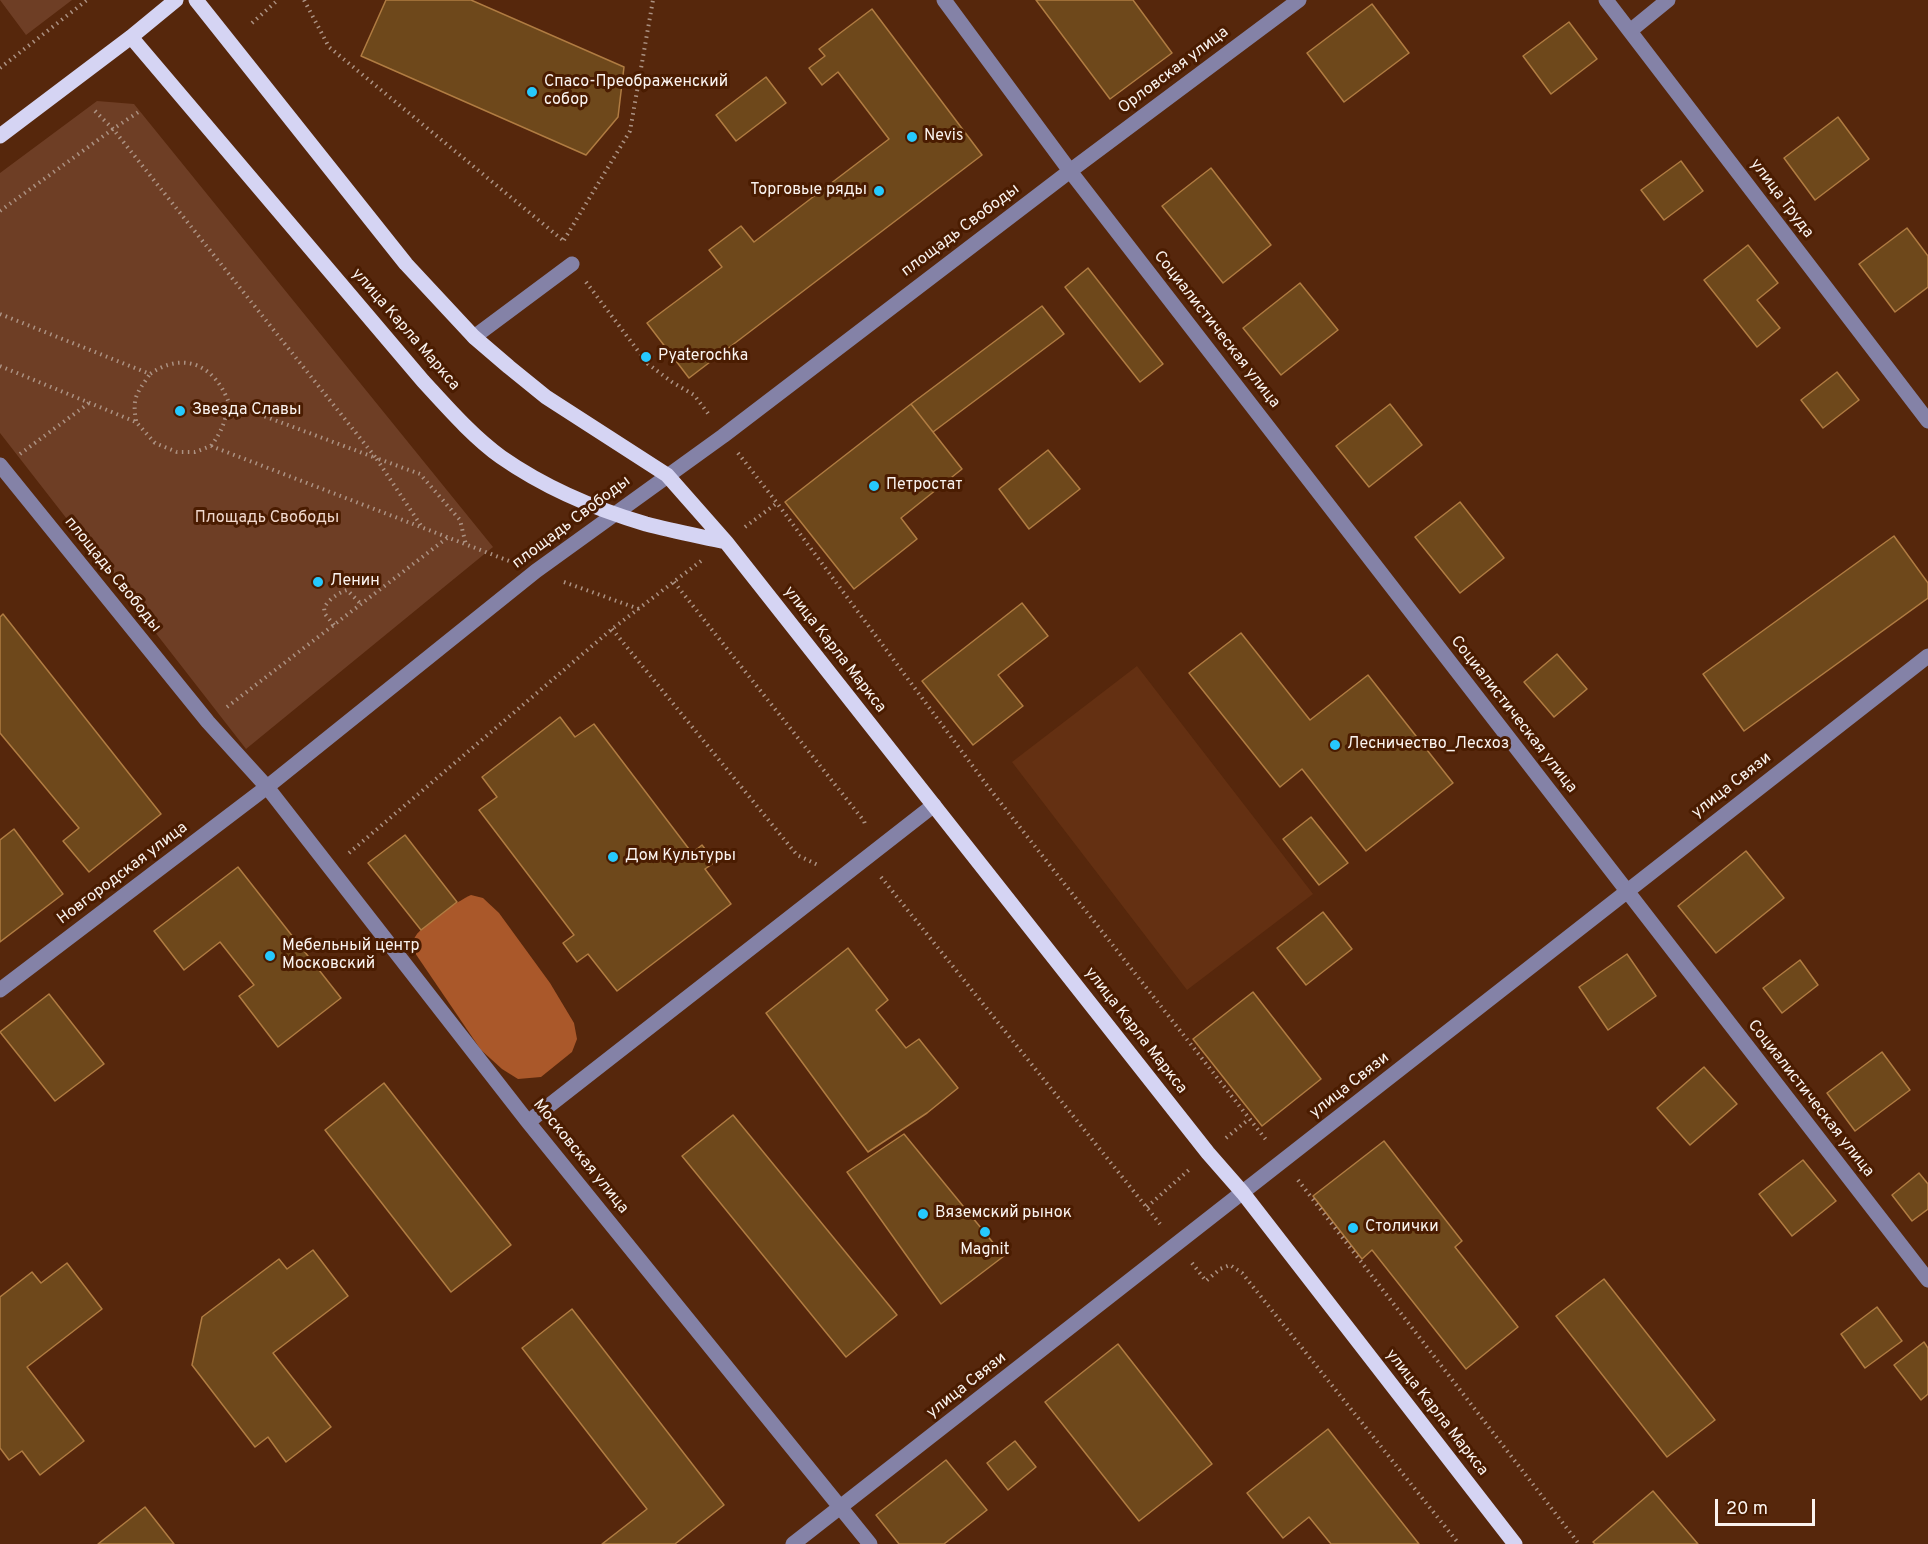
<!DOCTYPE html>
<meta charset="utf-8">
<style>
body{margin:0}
#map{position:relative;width:1928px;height:1544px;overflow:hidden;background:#56270c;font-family:Overpass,sans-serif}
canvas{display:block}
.scale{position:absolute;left:1715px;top:1499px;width:100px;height:27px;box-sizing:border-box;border:3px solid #faf3ef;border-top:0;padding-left:8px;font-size:18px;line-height:21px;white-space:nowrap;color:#faf3ef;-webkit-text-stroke:4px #4a1c01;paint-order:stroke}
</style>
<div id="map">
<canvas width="1928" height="1544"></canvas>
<div class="scale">20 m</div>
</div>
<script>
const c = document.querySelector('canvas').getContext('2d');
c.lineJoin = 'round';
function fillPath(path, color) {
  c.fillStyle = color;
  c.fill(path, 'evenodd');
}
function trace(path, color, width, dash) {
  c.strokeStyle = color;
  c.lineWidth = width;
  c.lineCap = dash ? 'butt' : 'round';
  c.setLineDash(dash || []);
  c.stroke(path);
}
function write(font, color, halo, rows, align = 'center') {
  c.font = font + ' Overpass,sans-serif';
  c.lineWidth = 6;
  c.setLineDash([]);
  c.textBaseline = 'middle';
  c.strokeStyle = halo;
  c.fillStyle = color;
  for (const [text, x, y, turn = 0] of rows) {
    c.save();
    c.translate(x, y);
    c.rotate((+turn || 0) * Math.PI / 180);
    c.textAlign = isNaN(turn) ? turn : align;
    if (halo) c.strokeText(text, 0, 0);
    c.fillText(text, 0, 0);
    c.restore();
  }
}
fillPath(new Path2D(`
 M1137 666 1313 894 1187 990 1012 762Z`), '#643012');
fillPath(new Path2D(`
 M0 0H72L26 35Z
 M97 101 134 104 493 547 246 749 0 433V173Z`), '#6e3e25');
fillPath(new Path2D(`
 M471 895 483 898 499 913 550 983 574 1023 577 1039 572 1052 541 1077 518 1079 502 1069 481 1050 415 953C414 949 413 943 414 939 419 926 458 901 471 895Z`), '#aa582a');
const building = new Path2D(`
 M386 0H471L624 67 618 117 586 155 361 56Z
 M1036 0H1133L1172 53 1110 99Z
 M1372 4 1409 53 1344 102 1307 53Z
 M872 9 982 155 689 378 647 323 722 267 709 250 741 226 754 242 889 139 838 72 822 85 809 68 825 56 819 49Z
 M1569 22 1597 59 1551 94 1523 56Z
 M766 77 786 103 736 141 716 115Z
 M1838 117 1869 159 1815 200 1784 158Z
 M1681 161 1703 191 1664 220 1641 190Z
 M1211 168 1271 245 1223 283 1162 206Z
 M1907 228 1928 256V287L1895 312 1859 264Z
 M1748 245 1778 283 1757 300 1780 328 1757 347 1704 280Z
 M1088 268 1163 364 1140 382 1065 287Z
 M1300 283 1338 330 1281 375 1243 328Z
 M1042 306 1064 334 933 432 911 404Z
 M1837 372 1859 400 1823 428 1801 400Z
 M911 404 962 469 901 518 917 539 854 589 785 502Z
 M1390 404 1422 445 1369 487 1336 446Z
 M1048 450 1080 489 1029 529 999 489Z
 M1460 502 1504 558 1460 593 1415 537Z
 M1894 536 1928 583V598L1744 731 1703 674Z
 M1022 603 1048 636 998 675 1023 706 973 745 922 681Z
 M3 614 161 814 89 872 63 841 79 828 0 733V617Z
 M1241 633 1310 720 1368 675 1453 783 1366 851 1302 769 1280 787 1189 673Z
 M1557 654 1587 689 1554 717 1524 682Z
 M560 717 575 737 594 724 692 853 702 845 715 862 705 869 731 904 617 991 588 954 577 962 563 943 574 935 479 810 497 797 482 777Z
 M1311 817 1348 863 1319 885 1283 839Z
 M14 829 63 894 0 942V840Z
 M405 835 457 902 421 930 368 863Z
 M1746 851 1784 898 1716 953 1678 906Z
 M238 867 341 998 278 1047 239 996 254 985 220 942 184 970 154 931Z
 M1323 912 1352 949 1306 985 1277 948Z
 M848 948 888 1000 876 1010 906 1048 919 1039 958 1088 927 1113 868 1152 766 1013Z
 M1627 954 1656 996 1608 1030 1579 987Z
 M1800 960 1818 985 1782 1013 1763 988Z
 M1253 992 1321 1079 1262 1126 1193 1039Z
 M49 994 104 1064 55 1101 0 1032Z
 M1882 1052 1910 1090 1855 1131 1827 1093Z
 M1704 1067 1737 1104 1690 1145 1657 1108Z
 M384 1083 511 1245 451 1292 325 1130Z
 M733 1115 897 1315 846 1357 682 1156Z
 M904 1134 1004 1256 941 1304 847 1172Z
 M1384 1141 1462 1241 1455 1247 1518 1327 1466 1369 1372 1250 1362 1259 1313 1196Z
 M1803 1160 1836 1201 1792 1236 1759 1194Z
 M1919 1173 1928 1184V1209L1912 1221 1892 1195Z
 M313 1250 348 1296 273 1353 331 1427 286 1462 268 1437 255 1447 192 1365 202 1317 279 1259 287 1269Z
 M67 1263 102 1309 27 1367 84 1441 40 1475 22 1451 9 1460 0 1448V1297L32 1272 41 1283Z
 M1604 1279 1715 1420 1667 1457 1556 1316Z
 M1877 1307 1902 1341 1865 1368 1841 1334Z
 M572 1309 724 1505 675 1544H602L647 1509 522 1348Z
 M1924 1342 1928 1348V1394L1921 1400 1894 1365Z
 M1118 1344 1212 1464 1139 1521 1045 1402Z
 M1328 1429 1419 1544H1331L1309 1517 1283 1538 1247 1493Z
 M1015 1441 1036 1467 1008 1490 987 1463Z
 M946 1460 987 1510 944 1544H899L876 1515Z
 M1653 1491 1698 1544H1595L1593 1542Z
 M145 1507 174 1544H98Z`);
fillPath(building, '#6e481b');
trace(building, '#b07c42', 1.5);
trace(new Path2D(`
 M304 0 329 47 565 242
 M252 23 278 0
 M0 68 87 0
 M95 111 113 129 140 111
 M0 211 113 129 376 458 420 474 460 520 466 545
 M564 240 630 131 653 0
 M586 282 648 364 672 382 694 395 710 416
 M0 314 150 374C185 350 215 366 229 403L376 458 422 527
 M0 366 136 422 155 443 177 452H195L211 446 509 561
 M136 421C132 397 137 393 150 374
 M211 446C222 431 225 422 229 403
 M738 453 777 503 989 788 1267 1141
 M20 454 89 403
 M745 527 777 503
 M564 582 639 609
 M674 582 864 821 866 827
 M334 625 325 614 324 608C328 600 338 593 347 590L361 604
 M612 629 797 855 818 865
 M227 707 447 538
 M349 853 612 629 701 561
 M881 877 1160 1224
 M1226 1138 1249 1119
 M1298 1180 1579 1544
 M1147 1207 1191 1168
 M1192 1263 1206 1281 1220 1269 1230 1265 1242 1273 1459 1544`), '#ac9283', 4, [1.5, 4.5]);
trace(new Path2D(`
 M944 0 1070 171 1928 1280
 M1606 0 1928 421
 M1630 31 1668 0
 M474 337 572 264
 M0 465 208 722 267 787 528 1122 870 1544
 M0 990 267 787 536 571 723 436 1070 171 1299 0
 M528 1122 934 805
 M793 1544 1928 656`), '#8482a7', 15);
trace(new Path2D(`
 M196 0 406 264 474 337 509 367 546 397 667 475 726 542 1208 1153 1243 1193 1515 1544
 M131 37 423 381C447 407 472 436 501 457 544 487 595 509 646 524 672 531 699 536 726 542
 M0 136 131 37 176 0`), '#d5d4f3', 15);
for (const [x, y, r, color] of [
 [532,92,6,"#26c9fe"],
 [912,137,6,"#26c9fe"],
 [879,191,6,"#26c9fe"],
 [646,357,6,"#26c9fe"],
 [180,411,6,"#26c9fe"],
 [874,486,6,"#26c9fe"],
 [318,582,6,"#26c9fe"],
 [1335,745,6,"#26c9fe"],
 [613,857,6,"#26c9fe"],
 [270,956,6,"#26c9fe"],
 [923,1214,6,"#26c9fe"],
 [1353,1228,6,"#26c9fe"],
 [985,1232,6,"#26c9fe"]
]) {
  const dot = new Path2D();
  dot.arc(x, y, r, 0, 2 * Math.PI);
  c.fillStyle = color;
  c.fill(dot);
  trace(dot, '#4a1c01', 2);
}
write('16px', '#faf3ef', '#4a1c01', [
 ["Орловская улица",1174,71,-37],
 ["улица Труда",1781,199,53],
 ["площадь Свободы",961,231,-37],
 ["улица Карла Маркса",405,330,49],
 ["Социалистическая улица",1216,330,52],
 ["площадь Свободы",572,523,-37],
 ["площадь Свободы",112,575,51],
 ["улица Карла Маркса",834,650,52],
 ["Социалистическая улица",1513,715,52],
 ["улица Связи",1732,786,-38],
 ["Новгородская улица",123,874,-37],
 ["улица Карла Маркса",1135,1031,52],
 ["улица Связи",1350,1086,-38],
 ["Социалистическая улица",1810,1099,52],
 ["Московская улица",580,1157,51],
 ["улица Связи",967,1386,-38],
 ["улица Карла Маркса",1436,1413,52]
]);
write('16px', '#faf3ef', '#4a1c01', [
 ["Спасо-Преображенский",544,83],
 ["собор",544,101],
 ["Nevis",924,137],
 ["Торговые ряды",867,191,"right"],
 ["Pyaterochka",658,357],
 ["Звезда Славы",192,411],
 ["Петростат",886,486],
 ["Ленин",330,582],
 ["Лесничество_Лесхоз",1347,745],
 ["Дом Культуры",625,857],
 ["Мебельный центр",282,947],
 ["Московский",282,965],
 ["Вяземский рынок",935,1214],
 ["Столички",1365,1228],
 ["Magnit",985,1251,"center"]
], 'left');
write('16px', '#f1d9ce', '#4a1c01', [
 ["Площадь Свободы",267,519]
]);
</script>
